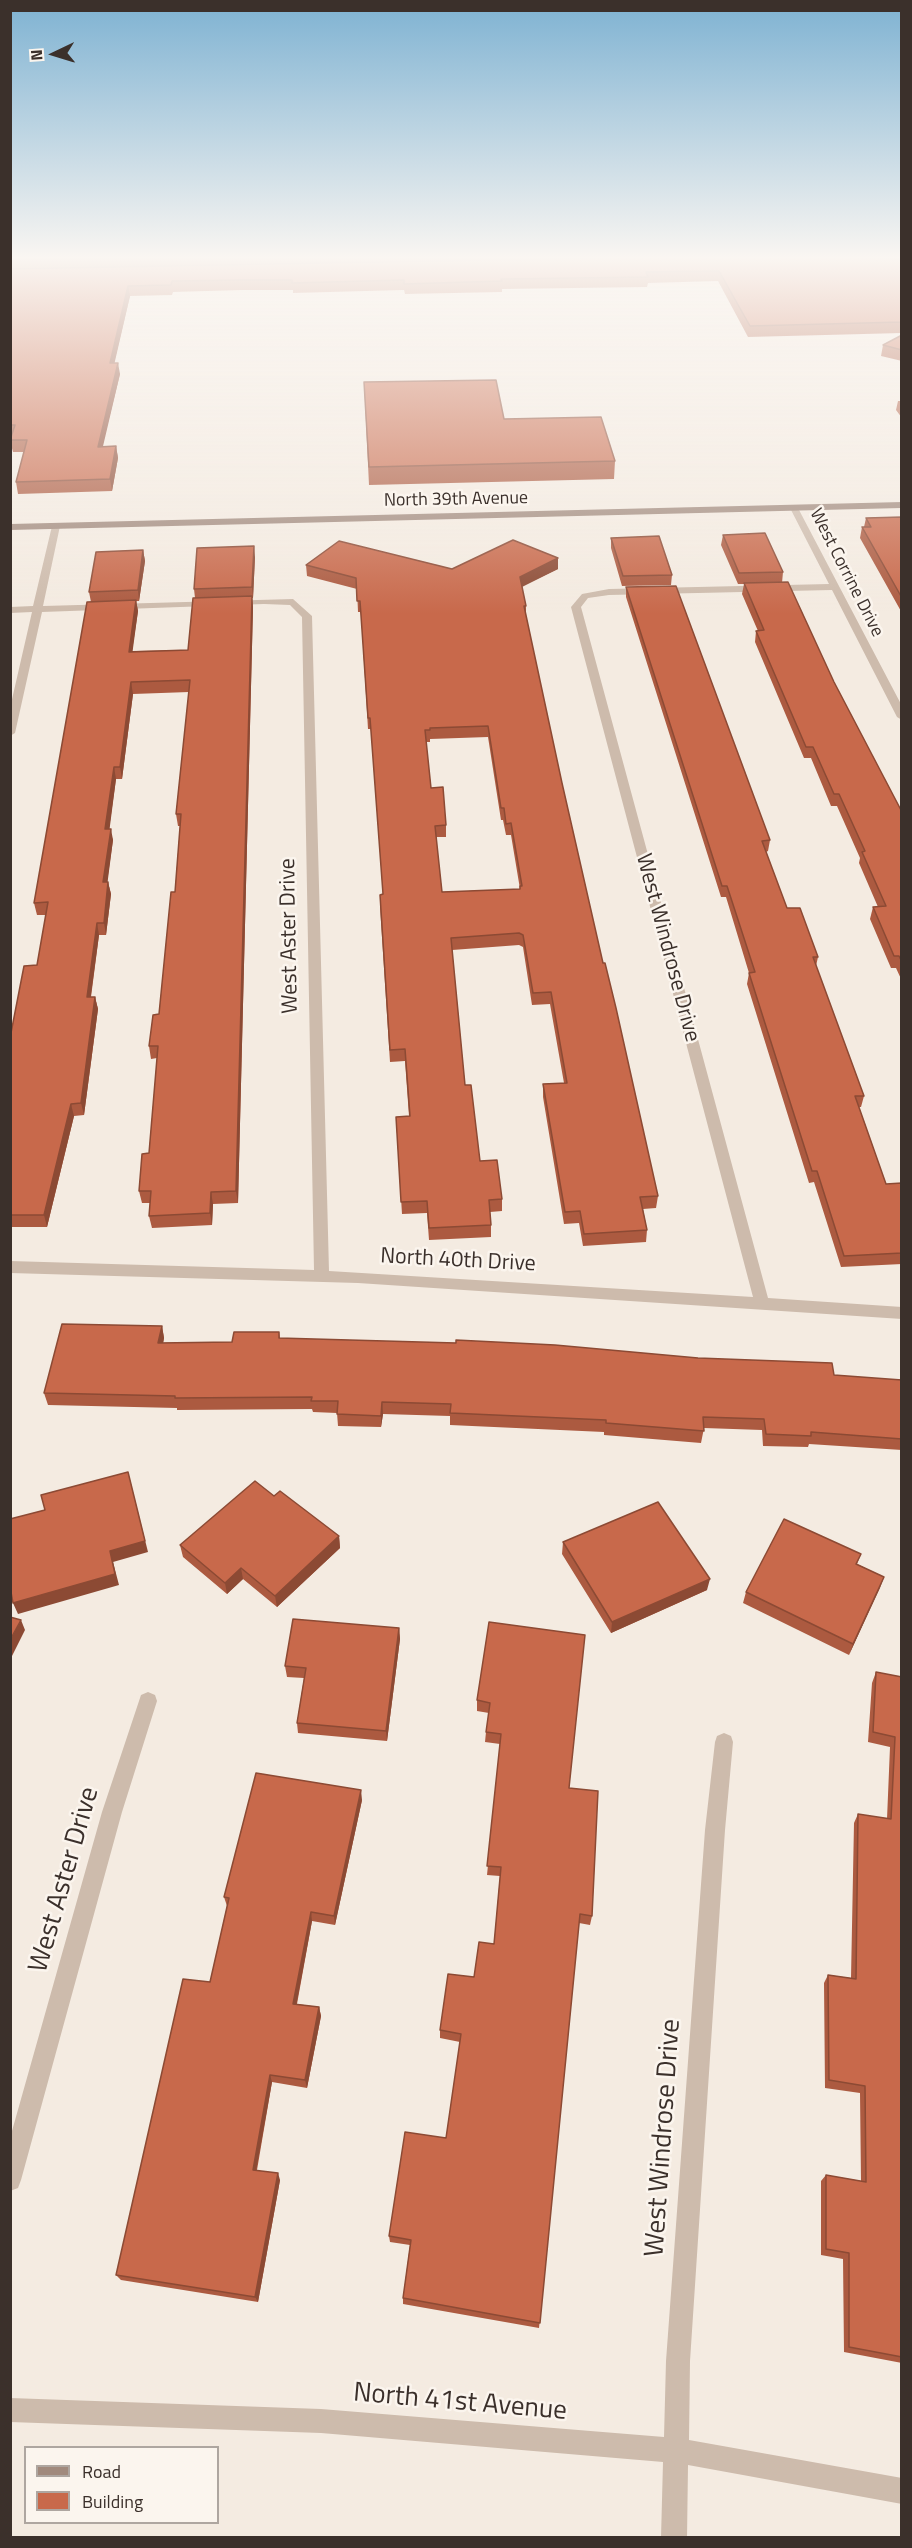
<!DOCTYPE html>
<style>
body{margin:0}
#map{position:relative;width:912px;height:2548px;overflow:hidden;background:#f4ebe1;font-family:"Titillium Web",sans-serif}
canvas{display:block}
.frame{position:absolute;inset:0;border:12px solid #3b302b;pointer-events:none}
.legend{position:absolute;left:24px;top:2446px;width:195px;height:78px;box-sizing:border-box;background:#fbf5ee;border:2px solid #aea6a0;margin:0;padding:8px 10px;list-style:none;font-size:18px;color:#3b302b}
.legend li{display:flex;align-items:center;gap:12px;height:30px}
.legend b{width:30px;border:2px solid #aea6a0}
.north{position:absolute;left:24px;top:24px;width:60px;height:60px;-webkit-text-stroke:4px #fbf5ee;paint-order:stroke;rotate:266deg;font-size:16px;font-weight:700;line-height:24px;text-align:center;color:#3b302b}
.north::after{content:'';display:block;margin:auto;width:21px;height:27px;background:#3b302b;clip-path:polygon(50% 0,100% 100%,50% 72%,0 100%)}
</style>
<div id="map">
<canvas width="912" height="2548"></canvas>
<div class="frame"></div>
<ul class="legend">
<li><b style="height:8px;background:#a18a7d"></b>Road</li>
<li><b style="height:16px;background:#c8694b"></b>Building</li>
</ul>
<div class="north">N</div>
</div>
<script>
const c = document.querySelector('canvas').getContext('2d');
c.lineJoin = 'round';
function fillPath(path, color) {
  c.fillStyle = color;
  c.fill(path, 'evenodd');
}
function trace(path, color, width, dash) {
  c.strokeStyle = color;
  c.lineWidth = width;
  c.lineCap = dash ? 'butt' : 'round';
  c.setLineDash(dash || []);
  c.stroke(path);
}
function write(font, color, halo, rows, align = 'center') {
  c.font = font + ' "Titillium Web",sans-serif';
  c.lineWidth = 5;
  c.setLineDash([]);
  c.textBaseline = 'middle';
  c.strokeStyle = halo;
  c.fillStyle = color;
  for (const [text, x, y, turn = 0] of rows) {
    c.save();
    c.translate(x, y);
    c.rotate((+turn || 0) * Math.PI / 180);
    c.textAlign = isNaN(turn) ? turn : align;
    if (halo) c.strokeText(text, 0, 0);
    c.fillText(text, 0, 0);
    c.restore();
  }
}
fillPath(new Path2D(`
 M791 506 798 508 902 706V720L897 717 832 590 609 595 588 598 581 607 768 1298 902 1307V1319L358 1283 10 1273V1261L314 1270 302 617 290 605 264 604 42 612 15 733 10 736V708L32 612 10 613V607L33 606 52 526 56 523 60 526 43 606 293 599 312 616 329 1271 753 1297 571 607 582 594 609 589 829 584 790 508Z
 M148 1692 155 1695 157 1701 122 1812 21 2180 18 2188 10 2191V2138L102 1812 141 1695Z
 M724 1733 731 1736 733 1742 725 1830 690 2361 689 2440 902 2478V2504L688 2465 687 2538H661L663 2462 321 2433 10 2422V2398L321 2409 664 2437 666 2361 705 1830 715 1742 717 1736Z`), '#cdbbac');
fillPath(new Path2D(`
 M902 502V508L10 530V524Z`), '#a18a7d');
fillPath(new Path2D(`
 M10 257H902V333L748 337 718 281 648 283 647 287 502 289V292L405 294 404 290 293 293V290H243L173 292 172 295 130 296 114 363 120 374 102 447 116 446 118 458 112 491 18 494 16 482 24 452H13L10 441 12 436 10 437Z
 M902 335V361L881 356 883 345Z
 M364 382 504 419 615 461 614 479 369 485Z
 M898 401H902V418L896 410Z
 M902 517V613L860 538 862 527H864L866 518Z
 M723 535 783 572 782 583 902 812V981L896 968H891L870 919 873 907H878L859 863 860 858 837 806H831L811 758H804L755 642 756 631H758L742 594 744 584H738L721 545Z
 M611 538 672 575 671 585 622 586 611 548Z
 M143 550 145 561 139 601H136L138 611 132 651 188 650 195 598 194 589 255 557 253 598H252L253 607 238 1203 213 1204 212 1225 152 1228 149 1216 150 1203H142L139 1191 149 1153 157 1058 151 1059 149 1046 159 1014 175 892 180 826H178L176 814 189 692 133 694 122 779H116L109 829 113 840 107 882H108L111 894 106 935H99L91 997H95L98 1009 84 1115 74 1116 47 1227H10V1038L37 965 46 915H37L34 903 91 602 89 592Z
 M306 565 452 569H558L522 586 526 606V616L562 783 603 963 658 1196 656 1208 643 1209 647 1230 646 1242 583 1246 579 1223 564 1224 543 1097V1084L564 1083 550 1004 532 1005 523 947 519 945 452 950 465 1085 480 1161 502 1199V1211L490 1212 491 1225V1237L429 1240 427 1213 402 1214 396 1117 409 1116 405 1061 390 1062 380 906 383 894 371 729H368L361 612H358L357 589 307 576ZM488 737 501 820H503L506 835H511L520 889 442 892 436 837H446V825L431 788 426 742H430V739Z
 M626 587 770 840 768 851 766 852 787 908 818 957 816 966 864 1096 861 1107H859L886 1184 902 1183V1264L841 1267 814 1182 809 1183 747 984 749 973 726 897H721L626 597Z
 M162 1326 164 1338 163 1343 232 1342 279 1332 280 1338 902 1380V1450L809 1444 808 1447 763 1446 762 1430 704 1428 701 1443 604 1435V1432L450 1425V1416L383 1414 381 1427 338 1426 337 1413 313 1412 312 1409 177 1410V1408L48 1405 44 1393Z
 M274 1496 339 1536 340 1548 277 1607 243 1579 227 1594 183 1557 180 1545Z
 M563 1542 707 1590 611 1633 562 1554Z
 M861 1554 857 1564 884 1577 849 1655 743 1603 746 1592Z
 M489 1622 569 1788 592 1916 590 1925 579 1923 539 2328 403 2304V2298L410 2245 390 2242 389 2236 446 2138 460 2042 440 2038V2030L494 1944 500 1876 487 1875 500 1744 485 1742 486 1732 489 1713 477 1711V1700Z
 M399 1628 400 1639 387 1741 298 1733 297 1723 304 1678 287 1677 285 1666Z
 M876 1672 902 1677V2363L844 2352 843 2259 821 2255V2181L826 2175 861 2181 860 2093 825 2088 824 1983 828 1975 851 1978 854 1823 858 1814 887 1819 890 1747 868 1742 872 1683Z
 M362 1800 335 1925 312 1921 297 2004 319 2007 321 2016 307 2088 272 2082 257 2170 280 2180 258 2302 121 2280 116 2275 210 1982 227 1906 224 1897Z`), '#ac5a40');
fillPath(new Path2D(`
 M128 286 130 296 112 374 110 363Z
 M118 363 120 374 100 459 98 447Z
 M116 446 118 458 112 491 110 479Z
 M254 546 255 557 253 598 252 587Z
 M143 550 145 561 139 601 138 590Z
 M558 558V569L520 588V577Z
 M252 596 253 607 238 1203 236 1191Z
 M136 600 138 611 131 663 129 652Z
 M131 682 133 694 122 779 120 767Z
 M114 767 116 779 108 841 105 829Z
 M111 829 113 840 106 894 103 882Z
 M108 882 111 894 106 935 104 923Z
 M97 923 99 935 89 1009 87 997Z
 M95 997 98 1009 84 1115 81 1103Z
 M71 1104 74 1116 47 1227 44 1215Z
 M211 1192 213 1204 212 1225 210 1213Z
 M162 1326 164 1338 161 1355 158 1343Z
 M382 1402 383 1414 381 1427V1416Z
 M128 1472 148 1552 113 1562 119 1585 18 1614 13 1603 110 1551Z
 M339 1536 340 1548 277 1607 275 1596Z
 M241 1568 243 1579 227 1594 225 1583Z
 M884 1577 880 1588 849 1655 853 1644Z
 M710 1579 707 1590 611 1633 612 1622Z
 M21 1620 25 1630 10 1660V1640Z
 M399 1628 400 1639 387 1741 386 1731Z
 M361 1790 362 1800 335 1925 334 1916Z
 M311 1912 312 1921 295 2012 293 2004Z
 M319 2007 321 2016 307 2088 305 2080Z
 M270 2075 272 2082 255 2177 253 2170Z
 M278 2173 280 2180 258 2302 255 2297Z`), '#8c4a34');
const building = new Path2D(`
 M10 257H180L10 260Z
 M641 257H847L902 259V322L750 326 719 271 646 272 648 277 501 279 502 281 404 284V280L292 283V280H242L172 281 171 285 128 286 110 363H118L98 447 116 446 110 479 16 482 27 440H10L15 425H10V269Z
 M902 335V350L883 345Z
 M496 380 504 419 601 417 615 461 369 467 364 382Z
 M902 517V598L862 527H871L866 518Z
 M765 533 783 572 739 573 723 535Z
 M659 536 672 575 623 576 611 538Z
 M513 540 558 558 520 577 526 606H524L562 783 603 963H605L616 1008 658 1196 640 1197 647 1230 584 1234 580 1211 565 1212 543 1084 567 1083 551 992 533 993 523 935 519 933 451 938 465 1085H471L480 1161 497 1160 502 1199 489 1200 491 1225 429 1228 427 1201 401 1202 396 1117 410 1116 405 1049 390 1050 380 895 383 894 370 718H368L360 601H357L356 578 306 565 339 541 452 569ZM488 726 501 808H504L506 824 511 823 522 886H520V889L442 892 435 826 446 825 443 787 431 788 425 730H430V728Z
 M254 546 252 587 194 589 197 548Z
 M143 550 138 590 89 592 96 552Z
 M788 582 834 682 902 812V962L899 956H894L873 907 886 906 862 852 865 851 839 794H834L813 747H806L756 631 764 630 744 583Z
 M676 586 770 840 762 841 787 908H800L818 957H813L864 1096H855L886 1184 902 1183V1253L844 1256 817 1171H812L749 973 755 972 727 886H722L626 587Z
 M252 596 236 1191 211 1192 210 1213 149 1216 151 1191H139L142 1154 149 1153 158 1046H149L153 1015 159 1014 171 892H175L181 814H176L190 680 131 682 120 767H114L105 829H111L103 882H108L104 923H97L87 997H95L81 1103 71 1104 44 1215H10V1038L24 966 37 965 48 902 34 903 87 602 136 600 129 652 188 650 193 598Z
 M62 1324 162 1326 158 1343 232 1342 234 1332H279V1338L456 1343V1340L555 1345 698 1358 832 1363 834 1375 902 1380V1439L811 1432V1436L766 1434 764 1419 703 1417 704 1431 606 1423V1420L450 1413 451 1404 382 1402 381 1416 337 1414 338 1401H311L312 1397 175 1398V1396L44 1393Z
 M128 1472 145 1541 110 1551 115 1574 13 1603 10 1587V1519L45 1510 41 1495Z
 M255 1481 274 1496 280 1491 339 1536 275 1596 241 1568 225 1583 180 1545Z
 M658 1502 710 1579 612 1622 563 1542Z
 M784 1519 861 1554 856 1564 884 1577 853 1644 746 1592Z
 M10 1617 21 1620 10 1640Z
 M293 1619 399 1628 386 1731 297 1723 306 1668 285 1666Z
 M489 1622 585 1635 569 1788 598 1791 592 1916 580 1914 540 2323 403 2298 411 2240 389 2236 405 2132 446 2138 461 2034 440 2030 448 1974 474 1977 479 1942 494 1944 501 1867 487 1866 501 1734 486 1732 490 1703 477 1700Z
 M876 1672 902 1677V2357L849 2347V2253L826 2249V2175L866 2182 865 2086 829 2080 828 1975 856 1979 858 1814 891 1819 895 1737 873 1732Z
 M256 1773 361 1790 334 1916 311 1912 293 2004 319 2007 305 2080 270 2075 253 2170 278 2173 255 2297 116 2275 183 1979 210 1982 229 1898 224 1897Z`);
fillPath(building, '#c8694b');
trace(building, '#8c4a34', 1.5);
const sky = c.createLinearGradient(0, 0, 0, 614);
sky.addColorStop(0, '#7eb2d2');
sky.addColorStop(0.42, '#faf6f2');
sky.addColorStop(1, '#faf6f200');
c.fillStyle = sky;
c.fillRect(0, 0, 912, 614);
write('18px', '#3b302b', '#fbf5ee', [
 ["North 39th Avenue",456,500,-1],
 ["West Corrine Drive",846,573,63]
]);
write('22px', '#3b302b', '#fbf5ee', [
 ["West Aster Drive",290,936,-91],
 ["West Windrose Drive",667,948,75],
 ["North 40th Drive",458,1261,3]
]);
write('27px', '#3b302b', '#fbf5ee', [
 ["West Aster Drive",65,1880,-74],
 ["West Windrose Drive",664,2138,-86],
 ["North 41st Avenue",460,2403,5]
]);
</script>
